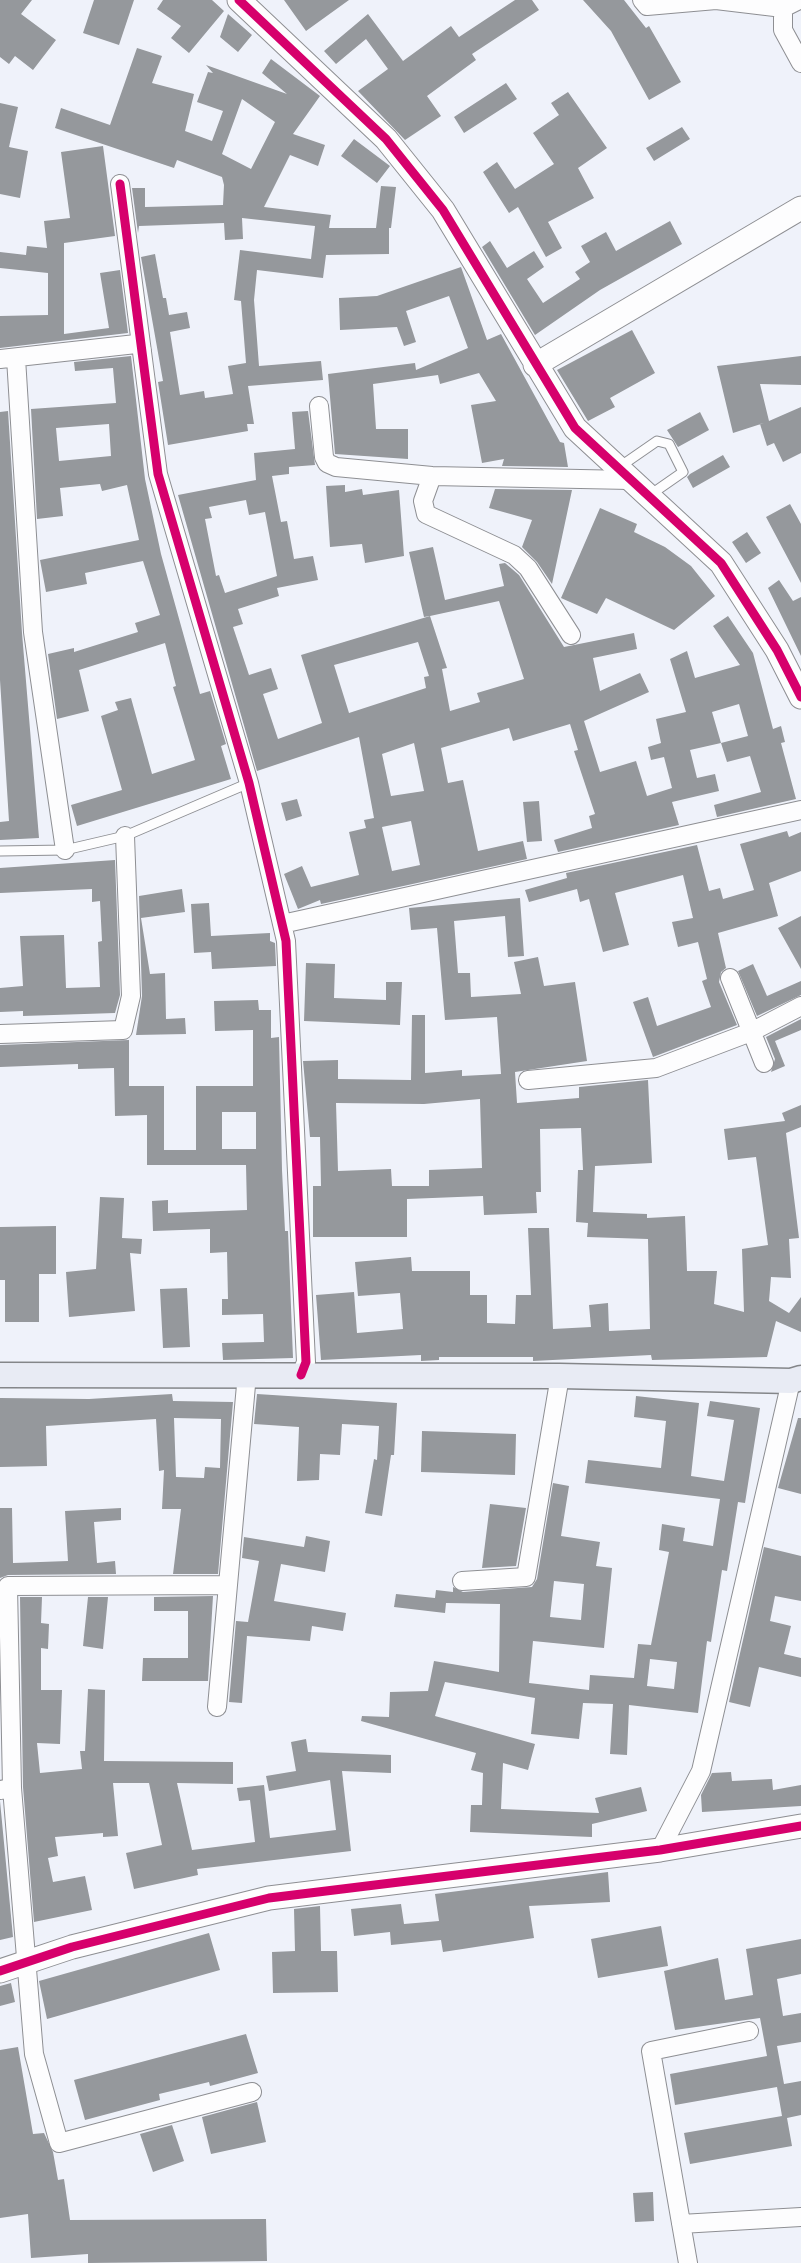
<!DOCTYPE html>
<style>
body{margin:0}
canvas{display:block;background:#eff2fa}
</style>
<canvas width="801" height="2263"></canvas>
<script>
const c = document.querySelector('canvas').getContext('2d');
c.lineJoin = 'round';
function fillPath(path, color) {
  c.fillStyle = color;
  c.fill(path, 'evenodd');
}
function trace(path, color, width, dash) {
  c.strokeStyle = color;
  c.lineWidth = width;
  c.lineCap = dash ? 'butt' : 'round';
  c.setLineDash(dash || []);
  c.stroke(path);
}
fillPath(new Path2D(`
 M0 0H32L21 14 56 40 33 70 15 56 9 64 0 57Z
 M94 0H134L119 45 83 33Z
 M163 0H212L224 11 189 53 171 38 181 26 157 9Z
 M284 0H349L306 31Z
 M515 0H532L539 10 472 54 476 60 427 96 441 116 405 140 358 91 388 69 366 39 336 64 324 51 368 14 403 61 451 26 459 37Z
 M583 0H624L646 28 649 26 681 82 649 100 611 31Z
 M228 14 252 35 238 52 220 37Z
 M137 48 162 56 152 83 194 94 185 131 212 141 223 111 197 102 208 72 213 73 206 65 287 94 262 73 271 59 320 96 293 134 325 145 318 166 290 155 264 207 331 215 329 228H376L381 186 396 187 391 228H389V254L326 255 323 278 257 270 254 300 259 366 321 361 323 380 248 386 254 424H247L248 431 168 445 158 382 163 381 141 257 155 254 163 298H166L169 315 187 312 190 328 170 332 180 395 204 391 205 398 233 394 228 366 246 363 241 301 234 300 240 250 311 259 315 226 242 218 243 239 225 240 224 223 139 226 138 233 132 188H145V207L223 205 224 185 222 177 177 160 174 168 55 128 61 108 110 125ZM242 99 275 122 251 169 222 154Z
 M506 83 517 99 464 133 454 117Z
 M568 92 607 148 578 168 594 198 548 222 562 248 546 257 518 207 509 213 483 172 497 162 515 189 554 164 533 133 559 115 551 103Z
 M0 103 18 107 9 147 28 151 20 198 0 194Z
 M682 127 690 139 654 161 646 148Z
 M354 139 390 166 377 183 341 156Z
 M103 146 115 236 64 243V334L109 328 100 273 120 270 128 333 0 348V316L48 315V273L0 268V252L26 255 27 246 47 248 44 221 70 218 61 152Z
 M670 221 682 244 600 290 535 335 482 247 490 241 507 268 534 251 544 267 527 279 543 303 580 279 575 272 590 262 581 246 606 232 616 251Z
 M461 267 487 340 501 334 560 442 564 443 568 467 502 466 504 459 482 463 471 405 496 401 479 373 440 384 438 375 373 384 376 429H408V459L335 454 328 374 415 363 416 370 468 348 449 296 406 311 416 342 404 346 397 327 340 330 339 298 377 296Z
 M632 330 655 373 610 398 615 407 588 421 557 370Z
 M131 356 145 479 161 554 200 694 210 691 226 744 221 746 231 779 77 826 71 805 122 790 101 716 118 710 115 702 131 698 152 774 195 760 173 687 176 686 165 643 79 670 89 711 57 719 48 654 74 648V652L138 632 135 623 160 615 143 561 85 573 87 584 46 592 40 560 139 540 127 485 102 491 100 484 60 488 63 516 37 519 31 409 116 403 113 368 75 371 74 362ZM109 424 111 456 59 461 56 428Z
 M801 356V385L760 384 769 421 801 407V453L783 462 774 443 767 446 760 424 764 423 733 433 717 366Z
 M8 411 22 633 39 838 0 840V822L9 821 0 680V412Z
 M308 411 315 465 289 467V474L272 476 281 522 287 521 294 559 313 556 318 580 277 588 279 596 238 609 243 624 233 627 249 675 271 668 278 689 263 694 278 739 322 723 301 655 430 616 424 617 409 552 433 547 445 600 504 586 499 564 505 563 519 575 564 647 634 633 637 649 593 658 600 691 640 673 649 692 584 721 600 772 636 761 647 796 672 788 664 757 651 760 648 747 661 743 656 719 686 712 670 659 687 651 695 678 740 665 713 626 728 616 753 653 773 729 781 726 785 742 781 743 796 799 717 817 714 805 761 792 750 756 727 762 721 743 690 750 697 778 715 774 719 791 672 802 679 825 558 852 554 840 592 828 589 816 595 814 574 751 578 750 570 724 513 741 509 728 441 748 448 783 463 780 478 851 523 841 527 859 321 904 320 900 298 909 284 874 302 866 311 887 359 875 349 832 366 828 364 820 374 818 359 737 257 771 178 495 256 480 254 453 295 449 292 412ZM246 500 249 515 265 512 277 576 225 593 219 575 216 576 205 519 212 518 209 507ZM499 601 524 679 477 693 480 702 450 711 442 669 447 668 430 616ZM418 642 429 676 424 677 426 688 349 713 334 665ZM739 704 748 736 721 743 712 712ZM414 743 424 791 391 796 382 754ZM411 821 420 865 392 871 382 827Z
 M700 412 709 430 678 447 667 430Z
 M723 455 730 467 693 488 687 477 690 474Z
 M345 485V492L362 489 363 495 399 490 404 556 365 563 362 544 330 547 326 486Z
 M495 489 572 490 552 584 537 562 522 547 532 520 489 508Z
 M790 504 801 524V583L766 517Z
 M600 508 637 524 634 532 665 547 691 566 715 596 674 630 606 598 597 614 561 598Z
 M747 532 761 553 746 563 732 542Z
 M779 580 793 601 801 597V656L768 588Z
 M297 799 302 816 286 821 281 803Z
 M539 801 542 841 527 842 523 802Z
 M787 831 789 837 801 832V871L769 883 778 916 718 933 726 968 721 972 719 982 737 1025 653 1057 633 1002 648 997 657 1026 711 1007 702 981 707 979 698 942 678 947 672 922 693 918 683 875 615 893 629 945 603 952 589 899 580 902 577 889 529 902 525 890 567 878 566 873 697 845 709 891 720 888 723 899 754 890 740 844Z
 M115 860 120 995 115 1013 23 1016V1011L0 1012V988L23 986 20 936 64 935 66 988 100 987 98 942 102 941 100 901 92 902V889L0 893V868Z
 M182 889 185 912 141 918 150 974 165 973 166 1019 185 1018 186 1034 136 1035 142 996 139 896Z
 M520 898 524 956 508 957 505 916 454 921 458 973H470L471 997 521 994 514 962 538 957 544 986 575 982 587 1061 515 1072 517 1103 579 1098V1087L648 1080 652 1163 595 1166 593 1212 647 1214V1218L685 1216 687 1271H717L714 1304 744 1312 742 1249 768 1245 756 1157 728 1160 724 1129 785 1121 782 1113 801 1105V1127L786 1133 799 1238 789 1239 791 1278 771 1277 769 1301 789 1313 801 1297V1332L776 1321 767 1357 652 1360 651 1355 533 1361V1357H439V1360L421 1361V1355L321 1360 316 1295 354 1292 357 1333 403 1329 400 1293 358 1296 355 1262 411 1257 412 1271H470V1295H487V1323L515 1324 516 1295H531L528 1228H549L553 1329 591 1327 589 1305 608 1303 609 1331 650 1329 648 1239 587 1237 588 1223 576 1222 578 1170H583L581 1128 540 1129 541 1192H536L537 1213 484 1215 483 1196 407 1199V1237H313V1186H321L320 1137H310L303 1061 338 1060V1079L411 1080 412 1015H425V1073L462 1070V1076L501 1074 497 1017 445 1020 437 928 411 930 409 908ZM480 1099 482 1168 429 1170V1186H392L391 1169 338 1171 336 1103 424 1104Z
 M209 903 211 936 270 933V941L275 943 276 966 212 969 211 952 194 953 191 904Z
 M801 916V969L778 928Z
 M306 963 335 964 334 998 386 1000V982H402L400 1025 304 1021Z
 M753 964 767 996 801 981V995L757 1016 738 971Z
 M258 1000 259 1010H271V1038L279 1037 282 1170 285 1231H288L293 1358 223 1360 222 1343 264 1342 263 1314 222 1315V1299H228L227 1252 210 1253V1229L153 1231 152 1201 168 1200V1213L247 1210 246 1165H147V1115L115 1116 114 1068 78 1069V1064L0 1067V1045L129 1040V1086H164V1150H196V1086H253V1030L215 1031 214 1001ZM222 1112H256V1149H222Z
 M801 1019V1030L775 1041 785 1066 771 1072 775 1059 766 1037Z
 M100 1197 124 1198 122 1238 142 1239 141 1254 130 1253 135 1311 69 1317 66 1272 96 1269Z
 M56 1226V1274H39V1322H5V1280H0V1227Z
 M187 1288 190 1347 163 1348 160 1289Z
 M172 1394 173 1401 233 1402 218 1574H173L181 1509H162L164 1470 159 1471 156 1419 46 1426 47 1466 0 1467V1398L89 1399ZM174 1418 221 1419 220 1468 205 1467 204 1478 176 1477Z
 M257 1394 397 1403 394 1455H391L382 1516 365 1513 374 1459 377 1460 379 1426 342 1424 340 1455 320 1454 319 1480 297 1481 299 1427 254 1424Z
 M636 1396 699 1403 691 1476 724 1481 734 1420 707 1416 710 1401 760 1408 745 1503 738 1502 727 1571 722 1570 711 1642 707 1641 698 1713 629 1705 627 1755 610 1754 613 1704 583 1703 579 1739 531 1734 535 1698 445 1682 435 1716 535 1744 528 1770 503 1763 501 1809 599 1813 595 1798 641 1787 647 1811 592 1824V1837L470 1832 471 1805H482L483 1773 471 1770 476 1753 361 1721 362 1716 389 1717 390 1692 428 1691 434 1661 499 1672 500 1604 446 1603 445 1613 394 1607 396 1594 435 1598 436 1590 453 1592V1587L463 1592 532 1587 537 1579 553 1483 569 1486 561 1536 600 1542 596 1566 612 1568 604 1648 533 1641 529 1683 589 1690 590 1675 634 1678 638 1644 651 1645 669 1552 659 1550 662 1524 685 1528 683 1541 713 1546 720 1499 585 1483 588 1460 661 1468 666 1421 634 1417ZM554 1581 584 1584 581 1620 550 1617ZM650 1659 677 1662 674 1689 647 1686Z
 M798 1418H801V1494L778 1488Z
 M422 1431 516 1434 515 1475 421 1472Z
 M490 1504 526 1508 516 1566 482 1568Z
 M0 1508H12L13 1563 68 1561 65 1511 121 1508V1520L94 1522 97 1563 115 1561 116 1574 8 1575 0 1578Z
 M306 1536 330 1541 325 1572 281 1564 274 1601 346 1613 343 1631 312 1626 310 1641 247 1636 242 1703 229 1702 236 1621 248 1622 259 1561 242 1558 244 1537 304 1547Z
 M764 1547 801 1556V1601L775 1596 770 1621 791 1626 784 1654 801 1658V1677L759 1667 750 1707 729 1702Z
 M213 1596 208 1681H142L143 1658H188V1611H154V1597Z
 M20 1597H42L41 1623 49 1624 48 1649 41 1648V1690H62L60 1744 37 1743 40 1773 82 1769 80 1751H85L88 1689 105 1690 104 1761 233 1762V1784L177 1783 192 1850 255 1842 250 1800 239 1801 237 1788 264 1785 270 1838 336 1830 330 1780 269 1791 266 1776 296 1771 291 1742 306 1739 308 1752 391 1755V1773L342 1771 351 1851 197 1869 198 1875 134 1889 126 1853 162 1845 149 1783H113L118 1836 103 1837V1833L55 1837 58 1856 48 1858 53 1882 85 1876 92 1910 34 1922 23 1787Z
 M88 1597H108L103 1649 83 1646Z
 M731 1772 732 1781 772 1779 773 1790 801 1785V1806L702 1812 701 1795 712 1773Z
 M0 1801 13 1937 0 1940Z
 M608 1872 610 1902 529 1906 534 1938 443 1952 441 1940 391 1945 390 1932 354 1936 351 1909 401 1904 404 1924 439 1921 435 1894Z
 M320 1906 321 1951H337L338 1992 273 1993 272 1952 295 1951 294 1909Z
 M661 1926 668 1966 598 1978 591 1939Z
 M209 1933 220 1970 47 2019 39 1981Z
 M801 1939V1974L777 1979 783 2016 801 2013V2042L777 2046 784 2084 801 2081V2115L787 2118 792 2146 690 2164 684 2133 782 2116 777 2087 675 2105 670 2074 767 2056 760 2018 675 2030 664 1971 718 1958 725 2000 753 1995 746 1949Z
 M11 1983 15 2002 0 2006V1986Z
 M246 2034 258 2073 210 2086 209 2082 159 2094 160 2100 85 2120 74 2080Z
 M18 2047 33 2134 44 2133 53 2152 58 2180 64 2179 70 2220 266 2219 267 2261 88 2263V2254L31 2258 28 2214 0 2218V2050Z
 M257 2102 266 2142 211 2154 202 2117Z
 M172 2125 184 2161 153 2172 140 2134Z
 M653 2192 654 2221 635 2222 633 2193Z`), '#95989c');
const service = new Path2D(`
 M618 468 657 441 669 444 683 472 650 495
 M0 851 65 850 125 836 249 783`);
const minor = new Path2D(`
 M642 0 647 6 716 0 783 8
 M799 0 783 8V30L801 63
 M120 184 158 474 249 783 286 941 306 1362 301 1375
 M16 358 33 632 65 850
 M0 359 136 344 142 350
 M319 406 324 457 327 463 336 467 432 476 630 480
 M432 476 423 501 426 514 514 555 528 568 571 635
 M282 924 801 810
 M730 978 764 1063
 M0 1034 123 1030 131 996 125 836
 M528 1080 656 1068 751 1032 801 1006
 M462 1581 526 1577 560 1376
 M217 1707 247 1374
 M12 1788 8 1586 226 1585
 M0 1790 12 1788 34 2054 59 2143 252 2092
 M660 1850 701 1771 791 1381
 M681 2224 801 2217
 M688 2263 651 2051 749 2031`);
const tertiary = new Path2D(`
 M239 0 386 139 443 210 575 428 721 563 777 650 801 697
 M535 365 801 208
 M0 1971 72 1947 269 1898 660 1850 801 1826`);
const secondary = new Path2D(`
 M0 1375 560 1376 791 1381 801 1378`);
trace(service, '#8e8f93', 11);
trace(minor, '#8e8f93', 20);
trace(tertiary, '#8e8f93', 25);
trace(secondary, '#848689', 27);
trace(service, '#fdfdfe', 9);
trace(minor, '#fdfdfe', 18);
trace(tertiary, '#fdfdfe', 23);
trace(secondary, '#e8ebf4', 24);
trace(new Path2D(`
 M239 0 386 139 443 210 575 428 721 563 777 650 801 697
 M120 184 158 474 249 783 286 941 306 1362 301 1375
 M0 1971 72 1947 269 1898 660 1850 801 1826`), '#d6006c', 9);
</script>
